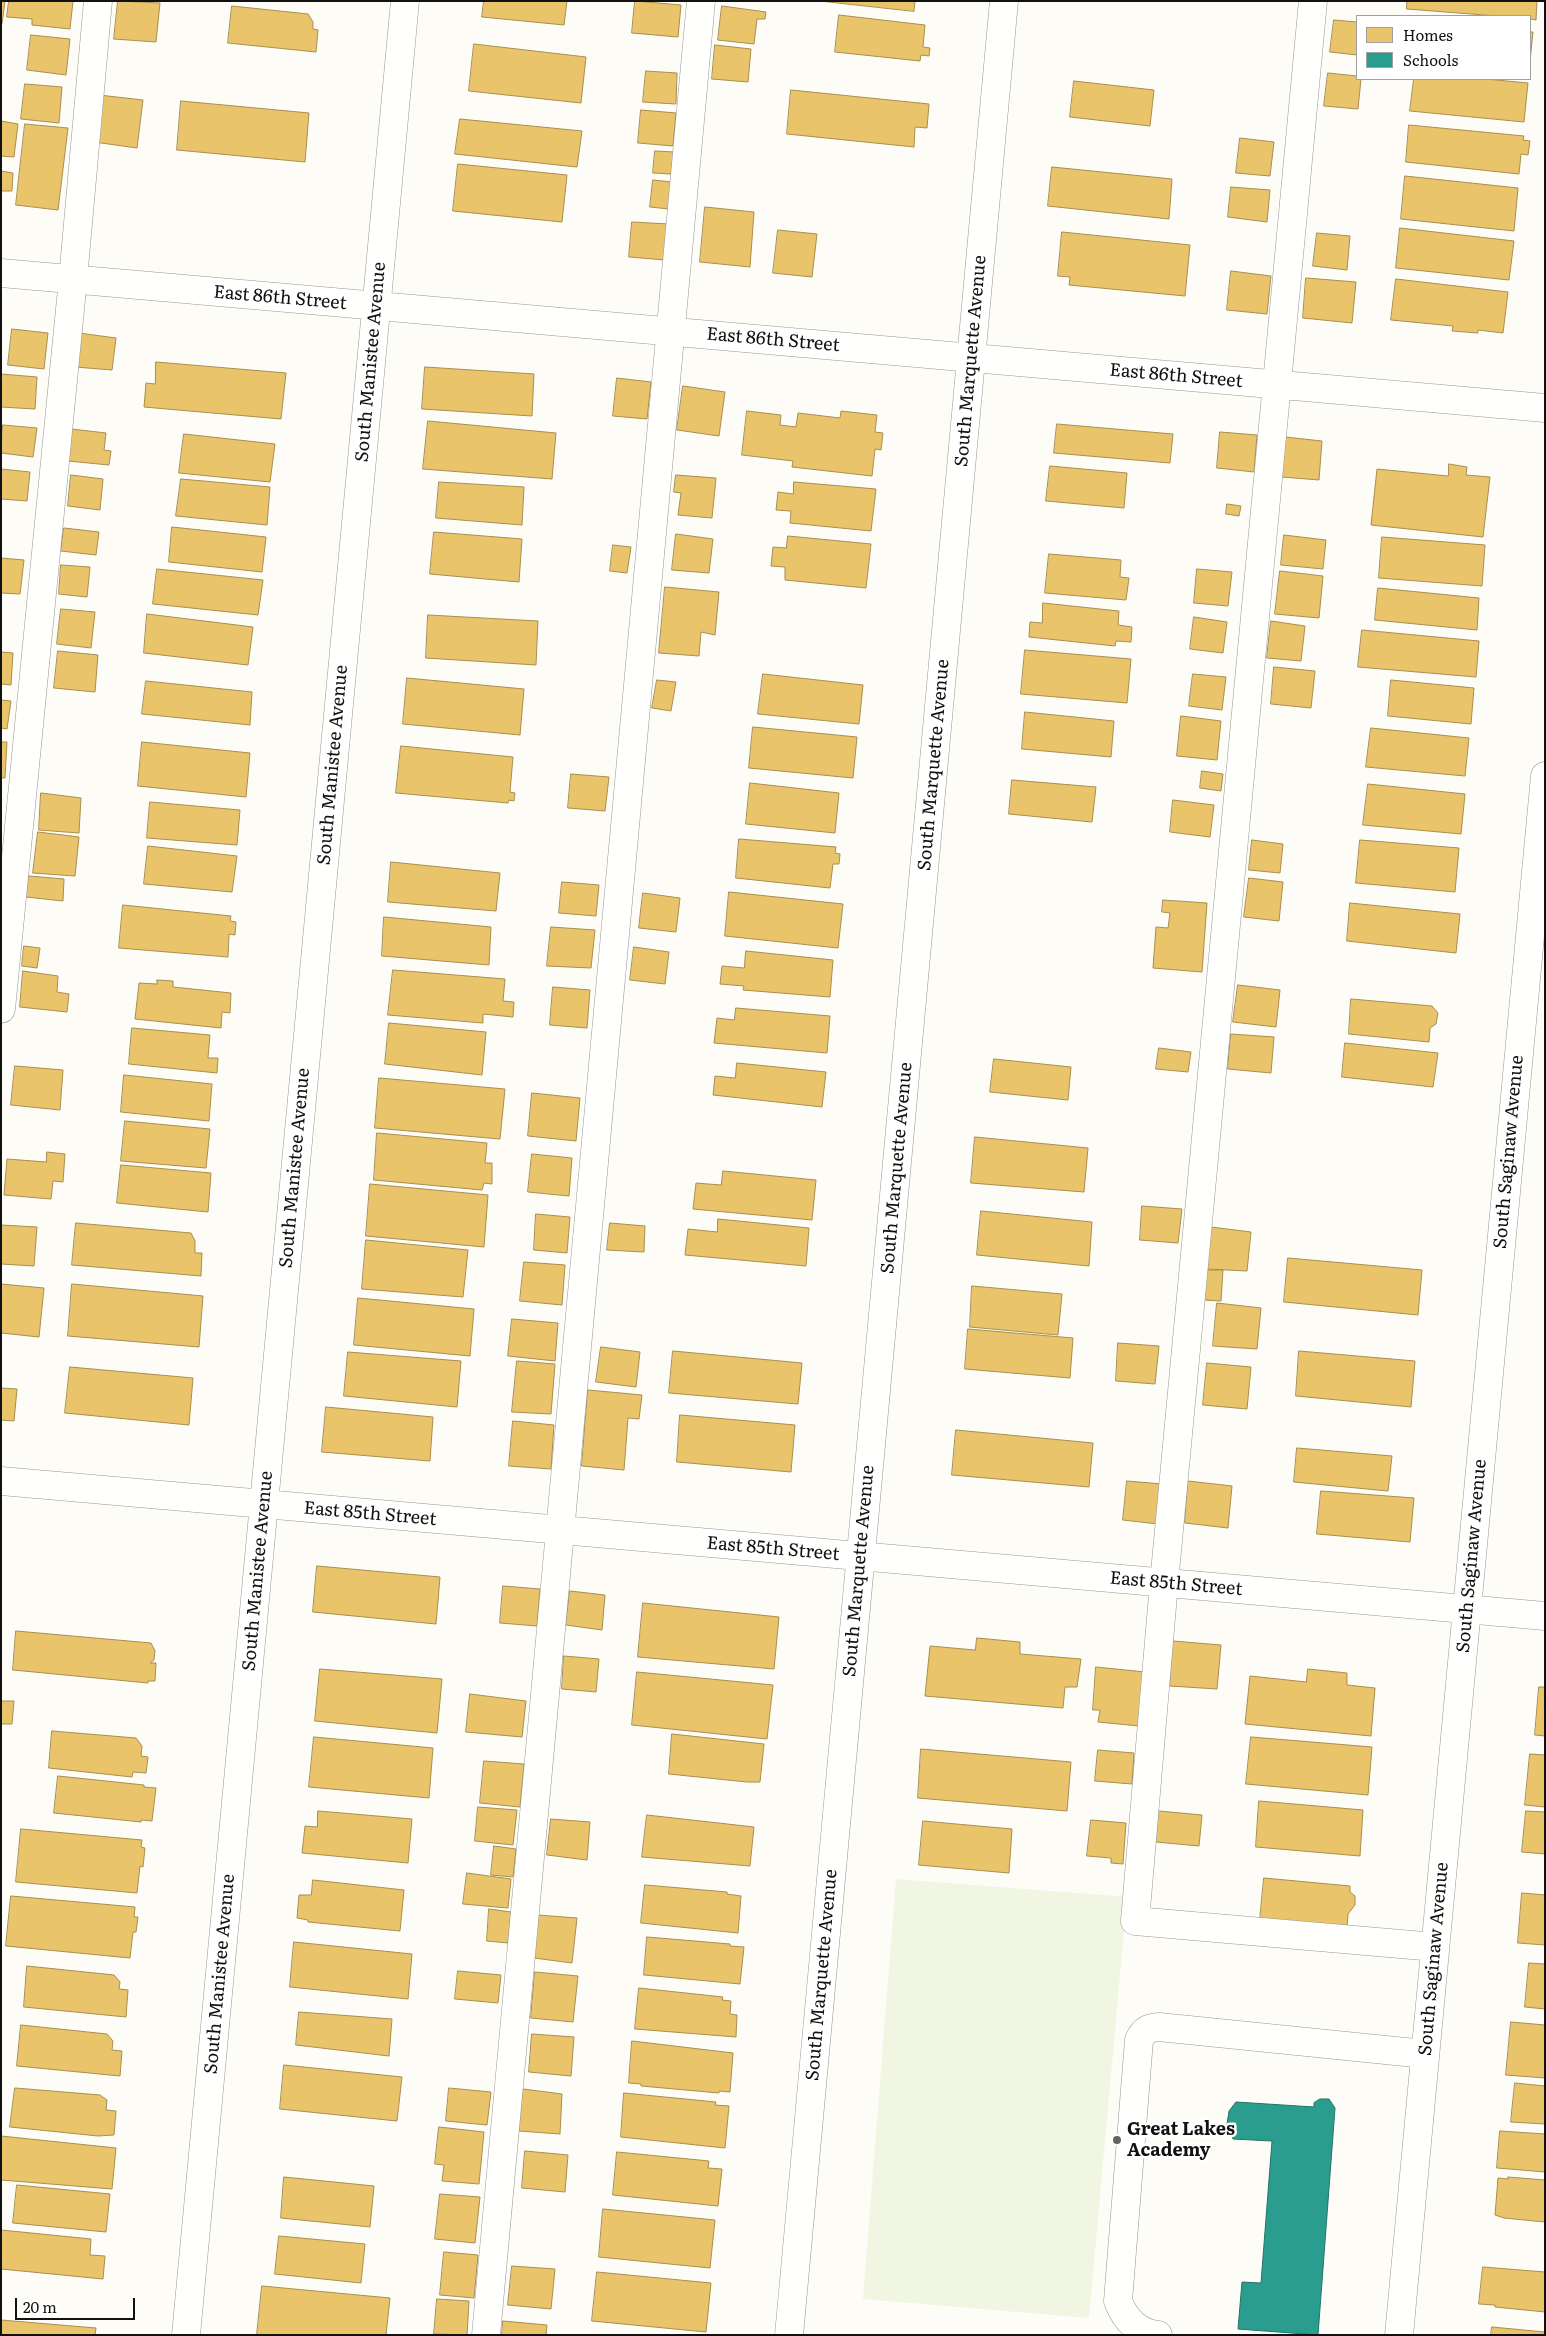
<!DOCTYPE html>
<style>
body{margin:0}
#map{position:relative;width:1546px;height:2336px;overflow:hidden;background:#fdfcf7;font-family:Literata,serif}
canvas{display:block}
.frame{position:absolute;inset:0;border:2px solid #111;pointer-events:none}
.legend{position:absolute;left:1356px;top:15px;width:175px;height:65px;box-sizing:border-box;background:#fff;border:1px solid #a0a0a0;margin:0;padding:6px 9px;list-style:none;font-size:15px;color:#111}
.legend li{display:flex;align-items:center;gap:10px;height:25px}
.legend b{width:25px;border:1px solid #a0a0a0}
.scale{position:absolute;left:15px;top:2298px;width:120px;height:22px;box-sizing:border-box;border:2px solid #111;border-top:0;padding-left:6px;font-size:15px;line-height:18px;white-space:nowrap;color:#111;-webkit-text-stroke:4px #fff;paint-order:stroke}
</style>
<div id="map">
<canvas width="1546" height="2336"></canvas>
<div class="frame"></div>
<ul class="legend">
<li><b style="height:14px;background:#e9c46a"></b>Homes</li>
<li><b style="height:14px;background:#2a9d8f"></b>Schools</li>
</ul>
<div class="scale">20 m</div>
</div>
<script>
const c = document.querySelector('canvas').getContext('2d');
c.lineJoin = 'round';
function fillPath(path, color) {
  c.fillStyle = color;
  c.fill(path, 'evenodd');
}
function trace(path, color, width, dash) {
  c.strokeStyle = color;
  c.lineWidth = width;
  c.lineCap = dash ? 'butt' : 'round';
  c.setLineDash(dash || []);
  c.stroke(path);
}
function write(font, color, halo, rows, align = 'center') {
  c.font = font + ' Literata,serif';
  c.lineWidth = 5;
  c.setLineDash([]);
  c.textBaseline = 'middle';
  c.strokeStyle = halo;
  c.fillStyle = color;
  for (const [text, x, y, turn = 0] of rows) {
    c.save();
    c.translate(x, y);
    c.rotate((+turn || 0) * Math.PI / 180);
    c.textAlign = isNaN(turn) ? turn : align;
    if (halo) c.strokeText(text, 0, 0);
    c.fillText(text, 0, 0);
    c.restore();
  }
}
fillPath(new Path2D(`
 M896 1879 1127 1897 1089 2318 863 2299Z`), '#f0f6e1');
const homes = new Path2D(`
 M1 1H5L2 24H1Z
 M9 1H73L70 29 32 25V19L7 17Z
 M118 1 160 3 156 42 114 39Z
 M484 1H567L564 25 482 17Z
 M635 1 681 5 678 37 632 33Z
 M820 1H915L914 11Z
 M1407 1H1537L1536 20 1530 19V16H1497L1407 9Z
 M232 6 308 14 313 22V29L318 30 316 52 228 43Z
 M722 6 766 12 765 19H757L754 44 718 40Z
 M839 15 925 25 923 47 930 48 929 56 921 55 920 61 835 52Z
 M1334 20 1357 22V55L1330 52Z
 M1530 32H1533L1530 61Z
 M31 35 70 39 66 75 27 70Z
 M474 44 586 57 581 103 469 91Z
 M715 45 751 49 748 82 712 79Z
 M646 71 677 73 676 104 643 102Z
 M1328 73 1357 76V79H1361L1358 109 1324 106Z
 M1414 79H1486L1528 83 1524 122 1410 111Z
 M1074 81 1154 90 1150 126 1070 117Z
 M25 84 62 87 59 123 21 119Z
 M791 90 929 104 927 128 915 127 914 147 787 134Z
 M99 95 143 100 137 148 94 142Z
 M181 101 309 113 305 162 177 150Z
 M641 110 676 113 673 146 638 143Z
 M460 119 582 131 577 167 455 154Z
 M1 121 18 124 14 157 1 156Z
 M25 124 68 128 58 210 16 205Z
 M1409 125 1524 136 1523 140 1530 141 1528 155 1521 154 1519 174 1406 162Z
 M1240 138 1274 142 1270 176 1236 173Z
 M655 151 674 152 671 174 653 173Z
 M458 164 567 175 562 222 453 211Z
 M1052 167 1172 179 1169 219 1048 206Z
 M1 171 13 173 12 191H1Z
 M1405 176 1518 188 1514 231 1401 219Z
 M653 180 672 182 669 209 650 207Z
 M1231 187 1270 190 1267 222 1228 217Z
 M705 207 754 212 750 267 700 262Z
 M632 222 669 224 665 260 629 257Z
 M1400 228 1514 241 1509 280 1396 268Z
 M778 230 817 234 812 277 773 273Z
 M1062 232 1190 245 1185 296 1069 285 1070 277 1058 276Z
 M1317 233 1350 236 1347 270 1313 266Z
 M1231 271 1271 276 1267 314 1227 310Z
 M1306 278 1356 282 1352 323 1303 318Z
 M1396 279 1508 292 1503 333 1478 330V333L1452 331 1453 326 1391 320Z
 M12 329 48 333 44 369 8 365Z
 M79 333 116 338 112 370 75 367Z
 M156 362 286 373 281 419 144 407 146 383 155 384Z
 M425 367 534 374 532 416 422 409Z
 M1 374 37 377 35 409 1 407Z
 M617 378 651 382 647 419 613 416Z
 M683 386 725 392 719 436 677 430Z
 M747 411 781 415 780 425 796 427 798 413 840 418 841 411 877 415 875 432 883 433 881 450 875 449 872 476 792 467 793 461 742 455Z
 M428 421 556 433 552 479 423 469Z
 M1057 424 1173 434 1170 463 1054 453Z
 M3 425 37 428 33 457 1 453Z
 M72 429 106 433 104 450 111 451 109 465 68 461Z
 M1220 432 1257 435 1254 472 1217 468Z
 M184 434 275 444 270 482 179 473Z
 M1285 437 1322 441 1319 480 1282 477Z
 M1449 464 1467 467 1466 475 1490 477 1483 537 1371 525 1377 469 1448 476Z
 M1050 466 1127 473 1124 508 1046 501Z
 M1 469 30 472 27 501 1 499Z
 M71 475 103 479 100 510 68 506Z
 M676 475 716 478 712 518 678 515 681 493 674 492Z
 M181 479 270 487 267 525 176 516Z
 M439 482 524 487 522 525 436 518Z
 M794 482 876 489 871 531 790 523 791 511 776 510 778 492 793 494Z
 M1227 504 1241 506 1239 516 1226 514Z
 M172 527 266 537 262 572 169 562Z
 M64 528 99 532 96 555 61 551Z
 M434 532 522 539 519 582 430 574Z
 M676 534 713 539 709 573 672 570Z
 M1284 535 1326 540 1323 569 1281 565Z
 M788 536 871 544 866 588 785 580V567L771 566 773 547 786 548Z
 M1382 537 1485 545 1482 586 1379 578Z
 M613 545 631 547 627 573 610 571Z
 M1049 554 1121 560 1120 577 1129 578 1126 600 1045 593Z
 M1 558 24 560 20 594 1 593Z
 M61 565 90 567 87 597 59 594Z
 M157 569 263 580 258 615 153 604Z
 M1197 569 1232 572 1228 606 1194 603Z
 M1280 571 1323 576 1319 618 1275 614Z
 M665 587 719 592 715 635 701 632 699 656 659 653Z
 M1378 588 1479 598 1477 630 1375 620Z
 M1043 603 1119 611 1118 625 1132 627 1131 642 1116 641 1115 646 1029 637 1030 622 1042 623Z
 M61 609 95 612 91 648 57 644Z
 M147 614 253 627 248 665 144 653Z
 M428 615 538 621 536 665 426 658Z
 M1194 617 1227 622 1223 653 1190 649Z
 M1271 621 1305 626 1301 661 1267 658Z
 M1362 630 1479 641 1476 677 1358 667Z
 M1025 650 1131 659 1127 703 1021 694Z
 M58 651 98 655 95 692 54 688Z
 M1 652 13 653 11 685 1 684Z
 M1274 667 1315 671 1311 708 1271 704Z
 M763 674 863 685 859 724 758 714Z
 M1193 674 1226 677 1222 710 1189 706Z
 M407 678 524 689 520 735 403 724Z
 M657 680 676 682 671 711 652 708Z
 M1391 680 1474 688 1471 724 1388 716Z
 M146 681 252 692 250 725 142 714Z
 M1 700 11 701 7 729 1 728Z
 M1025 712 1114 721 1111 757 1022 749Z
 M1181 716 1221 721 1217 760 1177 756Z
 M753 727 857 737 853 778 749 768Z
 M1371 728 1469 738 1465 776 1366 767Z
 M1 742H7L5 778H1Z
 M142 742 250 753 246 797 138 786Z
 M401 746 513 757 510 792 515 793 514 801 509 800 508 803 396 793Z
 M1202 771 1223 774 1221 791 1200 788Z
 M571 774 609 777 605 811 568 808Z
 M1012 780 1096 787 1092 822 1009 814Z
 M750 783 839 793 835 833 746 824Z
 M1368 784 1465 794 1461 834 1363 825Z
 M41 793 81 798 79 833 39 830Z
 M1173 800 1214 805 1210 837 1170 832Z
 M150 802 240 810 237 845 147 838Z
 M38 832 79 837 75 876 33 873Z
 M739 839 836 847 835 853 840 854 839 864H833L830 888 736 878Z
 M1252 840 1283 844 1280 873 1249 870Z
 M1360 840 1459 848 1455 892 1356 883Z
 M148 846 237 856 232 892 144 884Z
 M391 862 500 873 496 911 388 902Z
 M29 876 64 879 63 901 26 897Z
 M1249 878 1283 882 1279 921 1244 917Z
 M562 882 599 885 596 916 559 913Z
 M729 892 843 904 838 948 725 936Z
 M643 893 680 898 676 932 639 928Z
 M1163 900 1207 903 1202 972 1153 968 1156 927 1168 928 1170 913 1162 912Z
 M1350 903 1460 914 1456 953 1347 941Z
 M123 905 231 916 230 921 236 922 235 935 229 934 228 957 119 948Z
 M384 917 491 927 489 965 382 956Z
 M551 927 595 930 591 968 547 966Z
 M24 946 40 948 37 968 22 966Z
 M634 947 669 952 665 984 630 980Z
 M746 951 833 960 830 997 743 990 744 986 720 984 722 966 744 968Z
 M393 970 505 979 503 1001 514 1002 513 1017 483 1014V1023L388 1015Z
 M23 971 58 976 57 992 69 994 67 1012 20 1007Z
 M157 980 173 981V987L231 993 230 1013 222 1012 221 1028 135 1019 139 983 157 984Z
 M1238 985 1280 990 1276 1027 1233 1022Z
 M553 987 590 990 587 1028 550 1025Z
 M1351 999 1432 1006 1438 1013 1436 1024 1430 1028 1429 1042 1349 1034Z
 M736 1008 830 1016 827 1053 714 1043 717 1018 734 1020Z
 M389 1023 486 1032 482 1075 385 1064Z
 M132 1028 210 1035 208 1058H218L217 1073 129 1064Z
 M1231 1034 1274 1037 1271 1073 1228 1069Z
 M1345 1043 1438 1053 1433 1087 1342 1077Z
 M1159 1048 1191 1052 1188 1072 1156 1069Z
 M994 1059 1071 1067 1068 1100 990 1092Z
 M737 1063 826 1072 822 1107 713 1095 715 1076 735 1078Z
 M15 1066 63 1070 60 1110 11 1105Z
 M124 1075 212 1084 209 1121 121 1112Z
 M379 1078 505 1089 500 1139 375 1128Z
 M532 1093 580 1098 576 1141 528 1136Z
 M125 1121 210 1129 206 1168 121 1161Z
 M377 1133 487 1143 485 1163H492V1184L484 1183 482 1190 374 1180Z
 M975 1137 1088 1148 1084 1192 971 1183Z
 M47 1152 65 1154 63 1182 53 1181 51 1199 4 1195 7 1159 46 1162Z
 M532 1154 572 1158 569 1196 528 1192Z
 M121 1165 211 1173 208 1212 117 1203Z
 M723 1171 816 1180 812 1220 693 1209 696 1183 721 1185Z
 M370 1184 488 1195 484 1247 366 1236Z
 M1142 1206 1182 1209 1178 1243 1140 1240Z
 M981 1211 1092 1222 1089 1266 977 1255Z
 M536 1214 570 1217 567 1253 534 1250Z
 M718 1219 809 1228 806 1266 685 1255 688 1229 717 1232Z
 M76 1223 191 1233 195 1241V1253H202L201 1276 72 1265Z
 M610 1223 645 1226 644 1252 607 1250Z
 M1 1225 37 1227 34 1266 1 1264Z
 M1211 1227 1251 1232 1247 1271 1207 1269Z
 M366 1240 468 1250 463 1297 362 1289Z
 M1288 1258 1422 1270 1418 1315 1284 1302Z
 M524 1262 565 1265 562 1305 520 1301Z
 M1206 1270H1223L1221 1301 1203 1300Z
 M1 1284 44 1288 39 1337 1 1333Z
 M72 1284 203 1296 199 1347 68 1336Z
 M972 1286 1062 1294 1058 1335 970 1327Z
 M358 1298 474 1309 470 1356 354 1345Z
 M1217 1303 1261 1308 1257 1349 1213 1346Z
 M512 1319 558 1323 555 1361 508 1356Z
 M968 1329 1073 1338 1070 1378 965 1369Z
 M1118 1343 1159 1346 1155 1384 1116 1381Z
 M601 1347 640 1352 636 1387 596 1382Z
 M673 1351 802 1363 798 1404 669 1393Z
 M1299 1351 1415 1361 1411 1407 1296 1396Z
 M348 1352 461 1361 457 1407 344 1396Z
 M517 1361 555 1364 551 1414 512 1412Z
 M1207 1363 1251 1367 1247 1409 1203 1405Z
 M70 1367 193 1378 189 1425 65 1413Z
 M1 1388 17 1389 14 1421 1 1420Z
 M588 1390 642 1395 639 1419 628 1418 624 1470 582 1466Z
 M326 1407 433 1417 430 1461 322 1452Z
 M680 1415 795 1425 791 1472 677 1462Z
 M513 1421 554 1425 551 1469 509 1466Z
 M956 1430 1093 1443 1089 1487 952 1475Z
 M1297 1448 1392 1456 1388 1491 1294 1482Z
 M1127 1481 1162 1484 1158 1524 1123 1520Z
 M1188 1481 1232 1486 1228 1528 1185 1523Z
 M1321 1491 1414 1498 1410 1542 1317 1534Z
 M317 1566 440 1577 436 1624 313 1612Z
 M503 1586 540 1589 537 1626 500 1623Z
 M570 1591 605 1595 602 1630 566 1625Z
 M643 1603 779 1617 774 1669 638 1657Z
 M16 1631 151 1643 155 1651 154 1660 150 1663H156L155 1681H148V1683L13 1670Z
 M977 1638 1020 1642V1654L1081 1659 1077 1687H1065L1063 1708 925 1696 930 1646 975 1650Z
 M1173 1641 1221 1645 1217 1689 1170 1686Z
 M564 1656 599 1659 596 1692 562 1689Z
 M1096 1667 1145 1672 1139 1726 1098 1722 1100 1710H1093Z
 M320 1669 442 1679 437 1733 315 1721Z
 M1308 1669 1347 1673V1685L1375 1688 1371 1736 1245 1724 1250 1676 1306 1682Z
 M637 1672 773 1685 767 1739 632 1725Z
 M1539 1687H1545V1736L1535 1735Z
 M470 1694 526 1701 522 1737 466 1732Z
 M1 1701H14L12 1724H1Z
 M52 1731 136 1738 142 1746 141 1756 148 1757 146 1773 133 1772 132 1777 49 1768Z
 M672 1734 764 1744 760 1782H747L669 1774Z
 M314 1737 433 1748 429 1798 309 1787Z
 M1251 1737 1372 1747 1368 1795 1246 1784Z
 M921 1749 1071 1762 1067 1811 918 1798Z
 M1098 1750 1134 1753 1132 1784 1095 1781Z
 M1530 1754 1545 1755V1807L1525 1805Z
 M484 1761 524 1764 520 1807 480 1803Z
 M58 1776 144 1785V1787L156 1788 152 1821 141 1820V1822L54 1813Z
 M1259 1801 1363 1810 1360 1856 1256 1847Z
 M478 1807 517 1810 513 1845 475 1841Z
 M318 1811 412 1819 408 1863 302 1853 305 1826 317 1827Z
 M1159 1811 1202 1815 1199 1846 1156 1842Z
 M1526 1811 1545 1812V1854L1522 1852Z
 M647 1815 754 1827 750 1866 642 1857Z
 M551 1819 590 1822 587 1860 547 1855Z
 M1091 1820 1126 1823 1123 1864 1111 1863V1858L1087 1856Z
 M923 1821 1012 1829 1009 1873 919 1865Z
 M21 1829 142 1840 141 1847 145 1848 143 1867 140 1866 137 1893 16 1882Z
 M494 1846 516 1849 513 1877 491 1875Z
 M467 1873 511 1879 508 1908 463 1904Z
 M1264 1878 1350 1886V1892L1355 1896V1905L1348 1914 1347 1928 1260 1920Z
 M313 1880 404 1890 400 1931 308 1922V1920L297 1918 299 1895H311Z
 M645 1885 727 1892V1894L741 1896 738 1933 641 1923Z
 M1522 1893 1545 1895V1945L1518 1943Z
 M11 1896 135 1907 134 1917H138L136 1932H133L130 1958 6 1946Z
 M489 1909 511 1912 508 1943 487 1941Z
 M538 1915 577 1918 572 1963 534 1958Z
 M647 1937 730 1944V1946L744 1947 740 1984 644 1975Z
 M294 1942 412 1954 408 1999 290 1987Z
 M1529 1963 1545 1964V2009L1525 2007Z
 M27 1966 114 1975 120 1982 119 1989 128 1990 126 2017 24 2007Z
 M458 1971 501 1975 498 2003 455 1999Z
 M535 1972 578 1976 573 2022 531 2018Z
 M639 1988 723 1997 722 2000 731 2001 730 2014 737 2015 736 2037 635 2029Z
 M299 2012 392 2019 389 2056 296 2045Z
 M1511 2022 1545 2025V2078L1506 2075Z
 M21 2025 107 2034 113 2041 112 2050 122 2051 120 2076 17 2066Z
 M532 2034 574 2037 571 2076 529 2072Z
 M632 2041 733 2053 730 2092 719 2091V2093L641 2086V2084L629 2083Z
 M284 2065 402 2077 397 2121 280 2109Z
 M1515 2083 1545 2086V2124L1511 2122Z
 M15 2088 100 2095 107 2100 106 2110 116 2111 114 2135 98 2136 10 2127Z
 M449 2088 491 2092 487 2125 446 2121Z
 M523 2089 562 2094 560 2134 519 2131Z
 M624 2093 716 2102 715 2105 729 2106 725 2148 621 2137Z
 M439 2127 484 2132 479 2184 442 2181 444 2165 435 2164Z
 M1500 2131 1545 2134V2172L1497 2168Z
 M1 2136 116 2148 112 2189 1 2180Z
 M525 2151 568 2155 565 2192 522 2188Z
 M617 2152 709 2161 708 2168 722 2169 718 2206 613 2195Z
 M284 2177 374 2186 370 2227 281 2218Z
 M1508 2177 1545 2180V2222L1504 2218 1495 2215 1498 2178 1508 2179Z
 M17 2185 110 2194 106 2232 13 2223Z
 M440 2194 480 2197 475 2243 435 2239Z
 M603 2209 715 2220 710 2268 599 2257Z
 M1 2230 91 2239 90 2255 105 2256 103 2279 1 2269Z
 M279 2236 365 2244 361 2283 275 2274Z
 M444 2252 478 2255 474 2298 440 2295Z
 M512 2266 555 2269 551 2309 508 2305Z
 M1483 2267 1545 2272V2312L1495 2307V2305L1479 2304Z
 M597 2272 711 2283 706 2332 592 2321Z
 M262 2286 390 2298 386 2335H257Z
 M437 2299 469 2301 467 2335 434 2334Z
 M1 2320 96 2328 95 2335H1Z
 M503 2321 547 2325 546 2335H502Z
 M1492 2327 1545 2332V2335H1491Z`);
fillPath(homes, '#e9c46a');
trace(homes, '#a88e4f', 1);
const schools = new Path2D(`
 M1320 2099H1329L1335 2108 1318 2335 1238 2329 1242 2282 1261 2283 1272 2141 1233 2139 1227 2124 1229 2111 1236 2102 1314 2107V2103Z`);
fillPath(schools, '#2a9d8f');
trace(schools, '#227369', 1);
const minor = new Path2D(`
 M1313 1 1164 1583 1135 1921 1435 1947
 M1 273 1545 408
 M1 1009 73 279 98 1
 M1 1481 1545 1616
 M186 2335 405 1
 M486 2335 701 1
 M789 2335 1004 1
 M1158 2335C1137 2333 1125 2319 1118 2301L1139 2040C1144 2030 1148 2028 1159 2027L1425 2054
 M1399 2335 1545 776`);
trace(minor, '#979795', 29);
trace(minor, '#fffffe', 28);
for (const [x, y, r, color] of [
 [1117,2140,5,"#646362"]
]) {
  const dot = new Path2D();
  dot.arc(x, y, r, 0, 2 * Math.PI);
  c.fillStyle = color;
  c.fill(dot);
  trace(dot, '#fff', 2);
}
write('18px', '#111', '#fff', [
 ["East 86th Street",280,298,5],
 ["East 86th Street",773,340,5],
 ["South Marquette Avenue",971,361,-85],
 ["South Manistee Avenue",371,362,-85],
 ["East 86th Street",1176,376,5],
 ["South Manistee Avenue",333,765,-85],
 ["South Marquette Avenue",934,765,-85],
 ["South Saginaw Avenue",1509,1152,-85],
 ["South Manistee Avenue",295,1168,-85],
 ["South Marquette Avenue",897,1168,-85],
 ["East 85th Street",370,1514,5],
 ["East 85th Street",773,1549,5],
 ["South Saginaw Avenue",1472,1556,-85],
 ["South Manistee Avenue",258,1571,-85],
 ["South Marquette Avenue",859,1571,-85],
 ["East 85th Street",1176,1584,5],
 ["South Saginaw Avenue",1434,1959,-85],
 ["South Manistee Avenue",220,1974,-85],
 ["South Marquette Avenue",822,1975,-85]
]);
write('bold 18px', '#111', '#fff', [
 ["Great Lakes",1127,2130],
 ["Academy",1127,2151]
], 'left');
</script>
